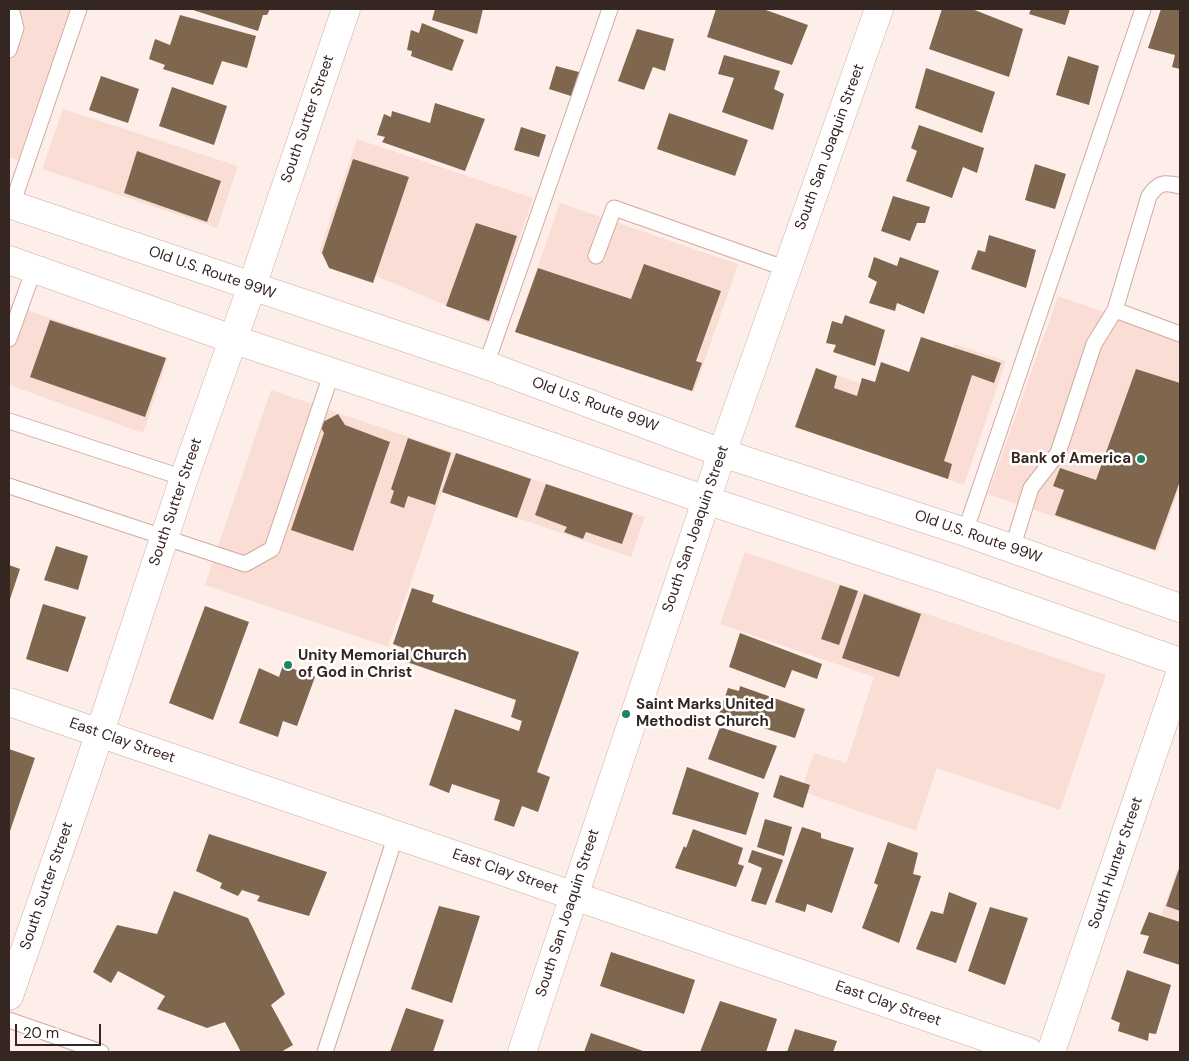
<!DOCTYPE html>
<style>
body{margin:0}
#map{position:relative;width:1189px;height:1061px;overflow:hidden;background:#feeee9;font-family:"DM Sans",sans-serif}
canvas{display:block}
.frame{position:absolute;inset:0;border:10px solid #352622;pointer-events:none}
.scale{position:absolute;left:15px;top:1024px;width:86px;height:22px;box-sizing:border-box;border:2px solid #352622;border-top:0;padding-left:6px;font-size:15px;line-height:18px;white-space:nowrap;color:#352622;-webkit-text-stroke:4px #fff;paint-order:stroke}
</style>
<div id="map">
<canvas width="1189" height="1061"></canvas>
<div class="frame"></div>
<div class="scale">20 m</div>
</div>
<script>
const c = document.querySelector('canvas').getContext('2d');
c.lineJoin = 'round';
function fillPath(path, color) {
  c.fillStyle = color;
  c.fill(path, 'evenodd');
}
function trace(path, color, width, dash) {
  c.strokeStyle = color;
  c.lineWidth = width;
  c.lineCap = dash ? 'butt' : 'round';
  c.setLineDash(dash || []);
  c.stroke(path);
}
function write(font, color, halo, rows, align = 'center') {
  c.font = font + ' "DM Sans",sans-serif';
  c.lineWidth = 5;
  c.setLineDash([]);
  c.textBaseline = 'middle';
  c.strokeStyle = halo;
  c.fillStyle = color;
  for (const [text, x, y, turn = 0] of rows) {
    c.save();
    c.translate(x, y);
    c.rotate((+turn || 0) * Math.PI / 180);
    c.textAlign = isNaN(turn) ? turn : align;
    if (halo) c.strokeText(text, 0, 0);
    c.fillText(text, 0, 0);
    c.restore();
  }
}
fillPath(new Path2D(`
 M9 9H70L18 160 9 157Z
 M63 109 238 166 217 228 42 169Z
 M357 139 533 198 490 324 319 252Z
 M560 203 738 264 694 392 515 332Z
 M1058 296 1180 338V486L1157 552 988 494Z
 M9 304 168 358 143 433 9 385Z
 M954 344 1006 361 964 485 795 427 816 368 930 408Z
 M271 390 645 517 631 557 442 492 388 647 205 585Z
 M745 552 1106 675 1060 810 937 768 916 831 801 791 814 753 846 763 874 677 720 624Z
 M1180 860V924L1161 917Z`), '#faded5');
fillPath(new Path2D(`
 M190 9H270L267 15H263L258 31Z
 M435 9H483L477 34 432 20Z
 M716 9H763L808 25 792 65 707 37Z
 M942 9H972L1023 29 1009 77 929 49Z
 M1031 9H1070L1065 25 1029 14Z
 M1161 9H1180V69L1172 67 1175 55 1148 48Z
 M180 15 256 36 247 68 222 61 213 85 163 69 165 65 149 59 155 39 170 45Z
 M422 23 464 40 452 71 411 56 412 51 407 50 411 30 419 33Z
 M637 29 674 39 665 71 653 67 644 90 618 81Z
 M724 55 780 71 774 89 784 94 773 130 722 112 734 78 718 74Z
 M1068 56 1099 66 1089 105 1056 95Z
 M556 66 579 72 571 96 549 89Z
 M926 68 995 92 982 133 915 108Z
 M101 76 139 89 128 123 89 110Z
 M172 87 227 106 214 145 159 126Z
 M435 103 485 119 465 171 382 142 385 137 377 135 384 114 391 117 392 111 430 123Z
 M669 113 748 140 735 176 657 149Z
 M919 125 984 148 977 173 963 167 952 198 906 181 917 151 911 148Z
 M521 127 546 135 539 157 514 150Z
 M137 151 221 181 207 222 124 193Z
 M353 159 409 177 373 283 329 268 322 253Z
 M1035 164 1066 174 1055 209 1025 200Z
 M893 196 930 207 925 223H917L910 241 881 231Z
 M476 223 517 236 489 321 446 306Z
 M989 235 1036 250 1026 288 971 269 978 250 985 252Z
 M874 257 897 266 900 257 939 271 924 314 897 303 895 311 869 303 877 282 868 277Z
 M644 264 721 291 696 361 702 363 692 391 515 332 538 268 631 299Z
 M845 315 885 330 875 366 833 352 836 345 826 343 832 321 842 324Z
 M50 320 166 358 145 417 30 377Z
 M921 337 1001 363 994 383 972 375 944 461 952 464 948 479 795 427 816 368 837 376 834 388 857 396 862 378 875 382 881 362 909 372Z
 M1136 369 1180 383V481L1155 550 1055 515 1064 490 1053 486 1060 468 1096 480Z
 M338 414 345 425 390 442 353 551 291 530 324 433 319 424Z
 M408 438 451 453 435 505 408 496 404 508 390 503 394 491 391 489Z
 M456 453 531 479 517 518 442 492Z
 M546 484 633 513 622 544 586 532 583 539 564 532 567 527 535 515Z
 M56 546 88 556 78 590 44 580Z
 M9 565 20 569 9 602Z
 M840 585 858 591 839 645 821 639Z
 M412 588 434 595 432 602 579 652 537 772 550 777 538 812 522 806 514 827 494 820 500 800 452 784 449 793 429 785 455 709 519 731 522 721 511 717 516 700 407 662 411 651 393 644Z
 M864 594 921 614 899 677 842 658Z
 M43 604 86 617 68 672 26 659Z
 M205 606 249 622 213 720 169 703Z
 M740 633 822 664 817 679 792 670 785 688 729 667Z
 M283 665 315 677 297 726 283 721 278 737 239 723 259 668 279 677Z
 M740 686 805 709 795 738 719 714 728 688 739 691Z
 M720 727 777 746 764 779 708 759Z
 M9 749 35 758 9 834Z
 M687 767 759 793 746 835 672 814Z
 M780 775 810 785 803 808 773 797Z
 M765 819 792 827 784 856 757 847Z
 M802 827 821 833V838L854 848 832 913 807 904 805 912 775 902Z
 M693 829 743 848 738 864 744 866 736 887 675 868 684 846 686 848Z
 M209 834 327 872 309 916 257 901 260 896 242 890 238 896 220 888 222 883 196 871Z
 M888 842 918 853 913 874 921 876 899 943 862 928 878 885 874 883Z
 M752 850 783 860 766 905 751 901 762 868 748 862Z
 M1180 866V911L1166 906Z
 M174 891 248 918 285 994 271 1005 293 1045 281 1052H241L225 1022 207 1028 157 1009 165 996 118 971 111 983 93 972 117 925 157 934Z
 M949 892 977 903 956 963 916 949 931 911 943 914Z
 M439 906 480 916 452 1003 411 989Z
 M990 907 1028 918 1005 985 968 971Z
 M1149 912 1180 922V965L1143 953 1149 936 1140 934Z
 M611 952 695 980 684 1014 600 986Z
 M1127 970 1171 985 1156 1034 1149 1033 1148 1041 1118 1031 1120 1023 1111 1019Z
 M720 1001 777 1019 766 1052H700Z
 M406 1008 444 1020 433 1052H390Z
 M795 1029 837 1041 833 1052H787Z
 M591 1033 646 1052H584Z`), '#7f664f');
const lane = new Path2D(`
 M9 50 16 28 11 9
 M12 205 79 9
 M596 256 614 208 787 269
 M1115 310 1180 334
 M9 339 34 269
 M486 365 610 9
 M9 421 184 478
 M9 486 245 564 272 549 332 372
 M965 532 1143 9
 M1012 549 1031 488 1058 453 1094 344 1115 310 1149 196C1159 182 1164 182 1180 186
 M9 1020 101 1052
 M325 1052 396 835`);
const street = new Path2D(`
 M722 453 879 9
 M9 702 1029 1052
 M9 996 88 768 184 478 252 286 346 9
 M1051 1052 1180 674`);
const secondary = new Path2D(`
 M522 1052 722 453`);
const primary = new Path2D(`
 M9 204 486 365 722 453 965 532 1180 608
 M9 260 232 339 466 417 706 500 950 581 1180 662`);
trace(lane, '#cfaa9e', 17);
trace(street, '#cfaa9e', 29);
trace(secondary, '#cfaa9e', 29);
trace(primary, '#cfaa9e', 29);
trace(lane, '#fff', 15);
trace(street, '#fff', 28);
trace(secondary, '#fff', 28);
trace(primary, '#fff', 28);
for (const [x, y, r, color] of [
 [1141,459,5,"#1d8560"],
 [288,665,5,"#1d8560"],
 [626,714,5,"#1d8560"]
]) {
  const dot = new Path2D();
  dot.arc(x, y, r, 0, 2 * Math.PI);
  c.fillStyle = color;
  c.fill(dot);
  trace(dot, '#fff', 2);
}
write('15px', '#352622', '#fff', [
 ["South Sutter Street",308,119,-71],
 ["South San Joaquin Street",830,147,-70],
 ["Old U.S. Route 99W",212,273,19],
 ["Old U.S. Route 99W",595,405,20],
 ["South Sutter Street",176,502,-71],
 ["South San Joaquin Street",696,529,-71],
 ["Old U.S. Route 99W",978,537,19],
 ["East Clay Street",122,741,19],
 ["South Hunter Street",1116,863,-71],
 ["East Clay Street",505,872,19],
 ["South Sutter Street",47,886,-71],
 ["South San Joaquin Street",568,913,-72],
 ["East Clay Street",888,1004,19]
]);
write('bold 15px', '#352622', '#fff', [
 ["Bank of America",1131,459,"right"],
 ["Unity Memorial Church",298,656],
 ["of God in Christ",298,673],
 ["Saint Marks United",636,705],
 ["Methodist Church",636,722]
], 'left');
</script>
